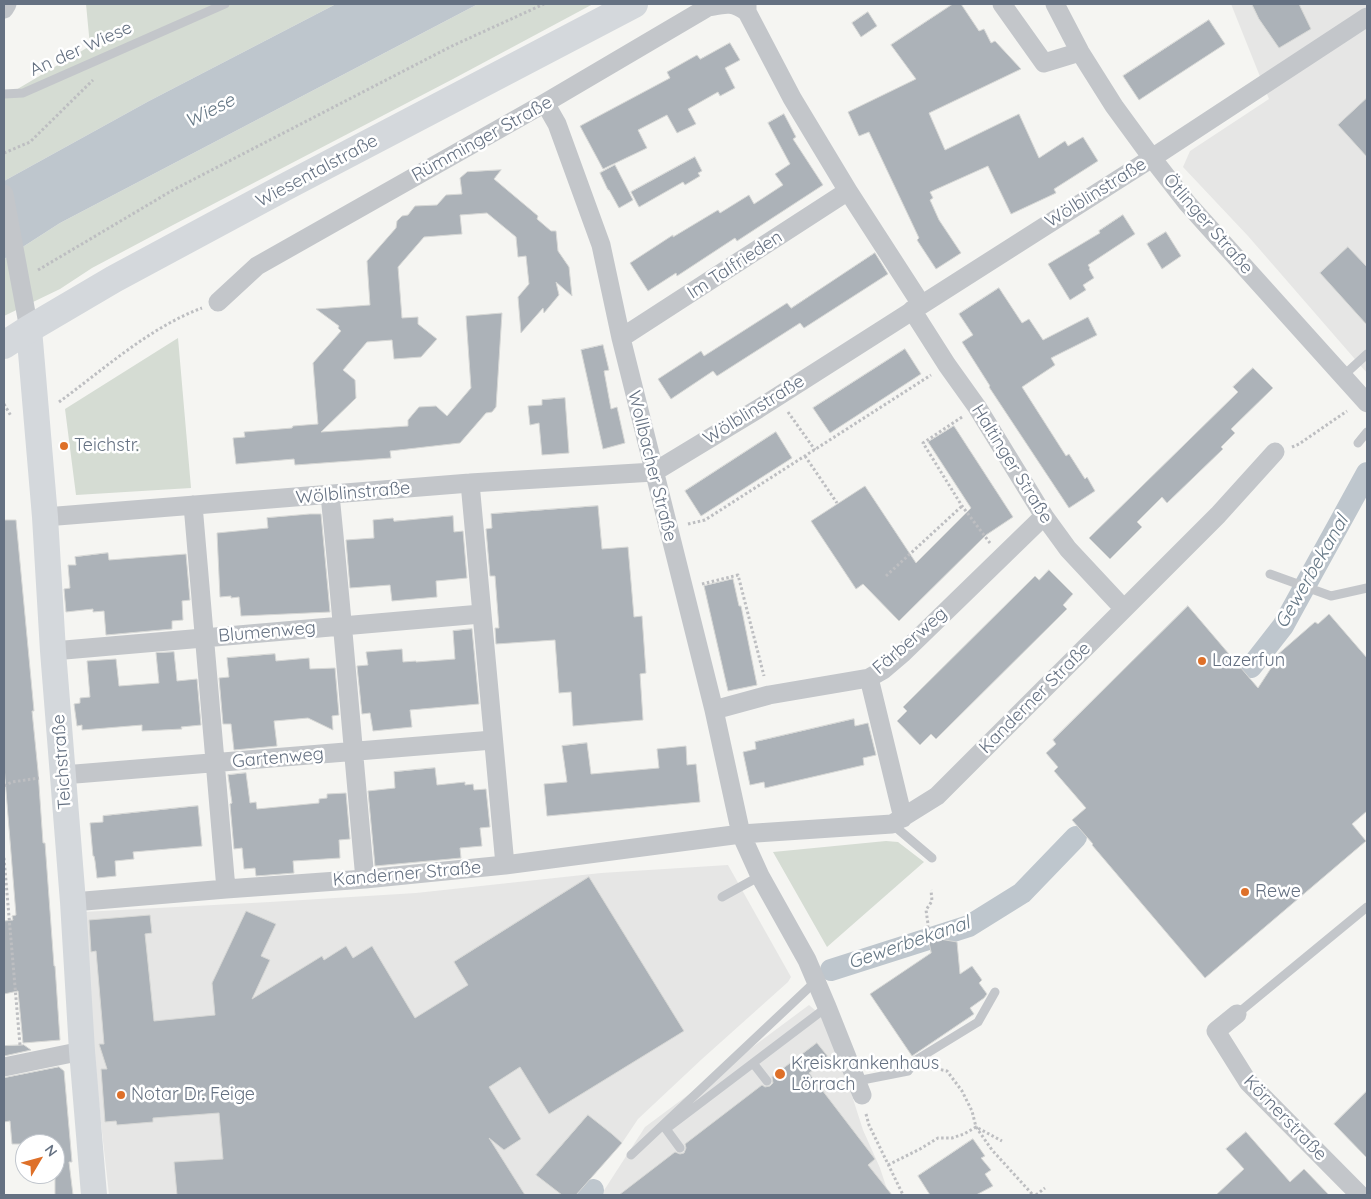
<!DOCTYPE html>
<meta charset="utf-8">
<style>
body{margin:0}
#map{position:relative;width:1371px;height:1199px;overflow:hidden;background:#f5f5f2;font-family:Quicksand,sans-serif}
canvas{display:block}
.frame{position:absolute;inset:0;border:5px solid #657182;pointer-events:none}
.north{position:absolute;left:15px;top:1134px;width:50px;height:50px;box-sizing:border-box;background:#fff;border:1px solid #c1c6cd;border-radius:50%;rotate:53deg;font-size:14px;font-weight:700;line-height:20px;text-align:center;color:#657182}
.north::after{content:'';display:block;margin:auto;width:18px;height:22px;background:#de7029;clip-path:polygon(50% 0,100% 100%,50% 72%,0 100%)}
</style>
<div id="map">
<canvas width="1371" height="1199"></canvas>
<div class="frame"></div>
<div class="north">N</div>
</div>
<script>
const c = document.querySelector('canvas').getContext('2d');
c.lineJoin = 'round';
function fillPath(path, color) {
  c.fillStyle = color;
  c.fill(path, 'evenodd');
}
function trace(path, color, width, dash) {
  c.strokeStyle = color;
  c.lineWidth = width;
  c.lineCap = dash ? 'butt' : 'round';
  c.setLineDash(dash || []);
  c.stroke(path);
}
function write(font, color, halo, rows, align = 'center') {
  c.font = font + ' Quicksand,sans-serif';
  c.lineWidth = 5;
  c.setLineDash([]);
  c.textBaseline = 'middle';
  c.strokeStyle = halo;
  c.fillStyle = color;
  for (const [text, x, y, turn = 0] of rows) {
    c.save();
    c.translate(x, y);
    c.rotate((+turn || 0) * Math.PI / 180);
    c.textAlign = isNaN(turn) ? turn : align;
    if (halo) c.strokeText(text, 0, 0);
    c.fillText(text, 0, 0);
    c.restore();
  }
}
fillPath(new Path2D(`
 M1231 4H1367V373L1248 236 1183 167 1190 151 1269 99Z
 M728 865 791 977 788 982 702 1059 638 1119 622 1143 576 1195H109L94 1059 83 912 270 902 416 893 601 873Z
 M809 1005 828 1021 863 1130 880 1168 889 1195H601L645 1127Z`), '#e6e6e5');
fillPath(new Path2D(`
 M86 4H336L149 101 4 181V97L90 46Z
 M478 4H593L453 79 173 225 92 268 60 289 4 316V259L60 223Z
 M178 338 191 488 76 495 65 409Z
 M886 841 898 842 924 862 827 947 773 852Z`), '#d5dcd3');
fillPath(new Path2D(`
 M336 4H478L60 223 4 259V181L149 101Z`), '#bec6cd');
trace(new Path2D(`
 M1251 667 1283 626 1367 473
 M831 970 969 926 1022 893 1076 837
 M587 1195 593 1190`), '#bec6cd', 22);
const building = new Path2D(`
 M953 4H961L979 31 984 29 991 43 995 41 1021 69 929 113 945 150 1019 114 1039 158 1065 141 1068 146 1083 137 1098 161 1054 189 1056 193 1011 214 988 166 930 192 933 198 930 200 939 220 961 253 936 269 917 240 919 238 869 132 859 136 848 112 916 79 891 45Z
 M1252 4H1299L1311 29 1279 48 1259 19Z
 M868 12 877 26 861 37 852 23Z
 M1209 20 1225 44 1139 100 1123 76Z
 M730 43 740 60 725 68 735 88 720 96 718 92 688 109 696 124 677 133 667 115 638 130 647 148 603 169 580 126 670 78 667 72 697 55 700 59Z
 M1367 98V157L1338 125Z
 M784 114 796 137 793 139 823 185 737 241 735 238 677 276 676 273 648 291 630 263 673 235V237L718 210 720 213 749 195 754 204 783 185 775 174 790 164 768 123Z
 M695 157 702 171 698 173 700 176 685 185 683 182 639 207 631 192Z
 M615 165 633 200 619 208 609 190H608L600 173Z
 M501 170 494 179 538 216 537 219 551 231H556L558 251 569 267 572 296 556 282 559 295 544 313 543 308 521 333 518 297 529 284 526 256 518 257 516 237 487 213 460 215 462 234 424 237 398 267 402 318 418 317V324L437 339 421 357 394 359 392 340 367 342 343 370 355 380 356 398 321 432 408 426V420L419 407 436 406 447 416 471 388 466 316 502 313 496 407 492 412 486 413 460 443 390 451 391 458 295 465 294 459 236 464 233 438 245 437 244 432 292 428 293 426 318 424 313 363 341 331 338 328 339 326 316 309 370 305 367 261 396 228 397 221 402 216 408 215 415 206 437 205 446 195 462 194 460 178 467 172Z
 M1123 215 1135 234 1088 265 1090 268 1089 269 1094 278 1083 285 1086 290 1070 300 1048 264 1100 233 1099 231Z
 M1166 232 1181 256 1162 269 1147 244Z
 M1348 247 1367 267V325L1320 273Z
 M875 253 888 274 804 328 800 323 717 376 713 371 671 399 658 379 701 351 704 356 787 303 791 308Z
 M999 288 1022 323 1029 319 1043 340 1088 317 1097 335 1051 358 1055 365 1022 387 1066 456 1069 454 1085 479 1087 477 1095 491 1069 508 989 387 990 386 962 342 973 335 959 314Z
 M603 345 609 370 604 371 611 409 617 407 625 443 603 449 581 350Z
 M905 349 921 374 830 433 813 408Z
 M1253 368 1273 388 1231 429 1235 433 1221 447 1223 449 1167 503 1162 497 1137 522 1142 527 1110 559 1089 538 1238 392 1233 387Z
 M565 398 569 453 542 455 539 423 530 425 528 406 542 405V400Z
 M954 426 1013 517 986 535 899 621 863 584 856 589 811 521 865 486 916 563 971 508 928 442Z
 M776 432 792 458 701 516 685 491Z
 M598 506 602 549 628 547 634 617 642 616 646 673 640 674 643 720 573 726 571 692 559 693 555 640 496 644 495 628H499L495 576H490L486 529 492 528 491 514Z
 M310 514H321L330 612 241 616 239 597 231 598V596L220 597 217 533 268 528 267 518Z
 M453 516 454 532 463 531 467 578 436 581 437 597 392 601 390 585 350 588 346 540 374 538 373 520 393 518 394 521Z
 M4 520H16L34 711H32L38 771 43 843H45L54 966H55L60 1040 23 1043 18 991 4 994V921L13 920 12 916 16 915 4 766Z
 M108 553 109 560 186 554 190 600 182 601 183 620 172 621V629L106 635 104 611 93 612V609L66 612 64 589 70 588 68 565H76L75 557Z
 M1049 570 1073 594 1063 605 1067 609 936 739 931 734 920 745 897 721 907 711 903 707 1035 576 1039 580Z
 M733 579 739 606H741L757 685 728 691 704 586Z
 M1188 606 1258 688 1277 659 1276 656 1315 622 1318 624 1329 614 1367 658V811L1352 824 1366 841 1205 978 1092 845 1093 844 1072 820 1086 808 1054 771 1058 767 1046 753 1056 744 1053 740Z
 M472 629 479 704 410 710 412 727 373 731 370 713 362 714 357 666 368 665 366 652 402 649 403 662 416 661V662L455 659 453 631Z
 M174 652 177 681 197 679 201 725 181 727 182 729 142 731V725L82 730V725L77 726 74 704 80 703V698L90 697 87 661 116 659 119 686 159 683 156 653Z
 M275 654 276 661 309 658 310 669 335 668 339 715 332 716 333 730 308 718 274 721 277 746 234 750 231 724H223L219 678 229 677 227 658Z
 M854 719 855 726 868 723 876 755 863 758 864 765 765 788 764 782 750 785 743 752 756 749 755 742Z
 M587 743 591 774 659 768 657 749 686 746 687 765 696 764 700 802 547 816 544 784 567 782 562 746Z
 M435 768 437 785 465 782V785L473 784 474 790 486 789 490 827 480 828 482 846 460 848 461 858 375 866 368 791 395 788 394 772Z
 M246 773 250 803 256 802 257 809 319 803V799L327 798V794L346 793 350 839 339 840 340 858 293 861 294 873 256 876 255 868 244 869 242 848 234 849 230 804 232 803 228 775Z
 M198 806 202 846 133 852 134 859 115 861 116 876 97 878 95 861 94 856H93L90 823 103 822V816Z
 M589 877 684 1031 549 1114 520 1067 489 1087 521 1139 504 1150 489 1138 525 1195H177L174 1162 223 1159 219 1113 153 1118V1122L117 1125 116 1121 105 1122 101 1069H107L99 1044H104L96 951 91 952 89 920 150 915 152 933 145 934 154 1021 215 1015 212 983 246 911 276 924 261 956 270 960 252 999 322 956 324 960 346 946 353 958 372 946 415 1018 468 985 454 962Z
 M928 937 957 942 960 974 972 966 982 980 979 983 987 994 984 998 970 1008 974 1014 912 1056 870 994 931 953Z
 M817 1043 829 1058 809 1073 875 1159 868 1165 892 1195H619L675 1152 680 1154 684 1153 686 1148 685 1144 762 1085 765 1087 770 1086 773 1083 772 1077Z
 M24 1045 31 1050 4 1056V1046Z
 M59 1067 64 1071 72 1162H69L73 1195H55V1144H12L10 1121 4 1122V1078Z
 M1367 1091V1158L1334 1124Z
 M588 1115 612 1134 622 1143 576 1195H562L536 1175Z
 M1246 1132 1290 1182 1304 1169 1329 1195H1216L1244 1169 1226 1149Z
 M973 1139 985 1156 981 1158 991 1170 985 1174 993 1186 976 1195H930L918 1176Z`);
fillPath(building, '#acb2b8');
trace(building, '#d6d7d5', 1);
trace(new Path2D(`
 M4 153 30 142 93 80
 M38 270 173 190 452 46 544 4
 M59 402C103 370 150 327 202 308
 M4 404 11 416
 M788 412 815 450
 M962 417 923 443 962 506 990 543
 M1292 447 1299 444 1347 411
 M805 456 837 503
 M688 524 705 520 931 375
 M886 576 962 506
 M702 584 738 575 764 676
 M4 786 12 782 39 778
 M4 858 20 1045
 M927 943 928 924 926 910 932 901 931 890
 M931 1069H938L947 1071 962 1091 972 1111 976 1127 992 1150 1033 1195
 M866 1114 869 1125 903 1195
 M888 1165 920 1149 938 1138H952L964 1134 976 1127 1002 1141
 M1036 1195 1045 1188`), '#bdbec1', 3, [2.5, 2.5]);
trace(new Path2D(`
 M4 94 23 93 225 4
 M1343 376 1367 354
 M1358 443 1367 432
 M1270 574 1331 596 1367 588
 M892 824 932 858
 M722 897 760 876
 M1237 1014 1367 907
 M753 1063 767 1081
 M857 1081 908 1071 916 1060 978 1022 995 992
 M680 1148 666 1129 827 1007
 M631 1155 816 981`), '#c3c6ca', 9);
trace(new Path2D(`
 M1002 4 1044 63 1080 52
 M1055 4 1080 52 1114 106 1152 158 1187 203 1367 403
 M4 9 7 4
 M747 12 792 98 848 191 921 304
 M545 103 557 124 601 245 621 338 714 710 741 834 760 876 807 960 827 1007 862 1095
 M4 194 29 329
 M218 302 257 266 545 103 708 7C725 4 732 1 747 12V4
 M912 310 947 365 977 407 1044 516 1068 549 1124 609
 M621 338 848 191
 M470 483 505 865
 M330 495C343 623 353 751 365 879
 M193 505 226 889
 M45 517 470 483 654 472 758 409 1152 158 1367 17
 M53 651 481 614
 M869 678 903 818
 M714 710 769 695 869 678 883 670 903 653 1044 516
 M63 775 493 740
 M73 902 226 889 365 879 505 865 741 834 892 824 937 796 1218 515 1275 452
 M1237 1014 1216 1031 1248 1082 1360 1195
 M4 1067 82 1051`), '#c3c6ca', 19);
trace(new Path2D(`
 M29 329 45 517 53 651 73 902 82 1051 94 1195`), '#d4d8dc', 26);
trace(new Path2D(`
 M4 345 29 329 114 279 285 187 634 4`), '#d4d8dc', 28);
for (const [x, y, r, color] of [
 [64,446,5,"#de7029"],
 [1202,661,5,"#de7029"],
 [1245,892,5,"#de7029"],
 [780,1074,6,"#de7029"],
 [121,1095,5,"#de7029"]
]) {
  const dot = new Path2D();
  dot.arc(x, y, r, 0, 2 * Math.PI);
  c.fillStyle = color;
  c.fill(dot);
  trace(dot, '#fff', 2);
}
write('18px', '#657182', '#fff', [
 ["An der Wiese",81,49,-24],
 ["Rümminger Straße",482,139,-29],
 ["Wiesentalstraße",317,171,-28],
 ["Wölblinstraße",1096,193,-32],
 ["Ötlinger Straße",1208,224,49],
 ["Im Talfrieden",735,265,-33],
 ["Wölblinstraße",754,410,-32],
 ["Haltinger Straße",1012,464,58],
 ["Wollbacher Straße",652,466,76],
 ["Wölblinstraße",353,493,-5],
 ["Blumenweg",267,632,-5],
 ["Färberweg",910,641,-41],
 ["Kanderner Straße",1035,698,-45],
 ["Gartenweg",278,758,-5],
 ["Teichstraße",62,762,-94],
 ["Kanderner Straße",407,874,-5],
 ["Körnerstraße",1285,1118,46]
]);
write('18px', '#657182', '#fff', [
 ["Teichstr.",74,446],
 ["Lazerfun",1212,661],
 ["Rewe",1255,892],
 ["Kreiskrankenhaus",791,1064],
 ["Lörrach",791,1085],
 ["Notar Dr. Feige",131,1095]
], 'left');
write('italic 19px', '#667886', '#fff', [
 ["Wiese",210,111,-27],
 ["Gewerbekanal",1312,572,-60],
 ["Gewerbekanal",909,943,-19]
]);
</script>
